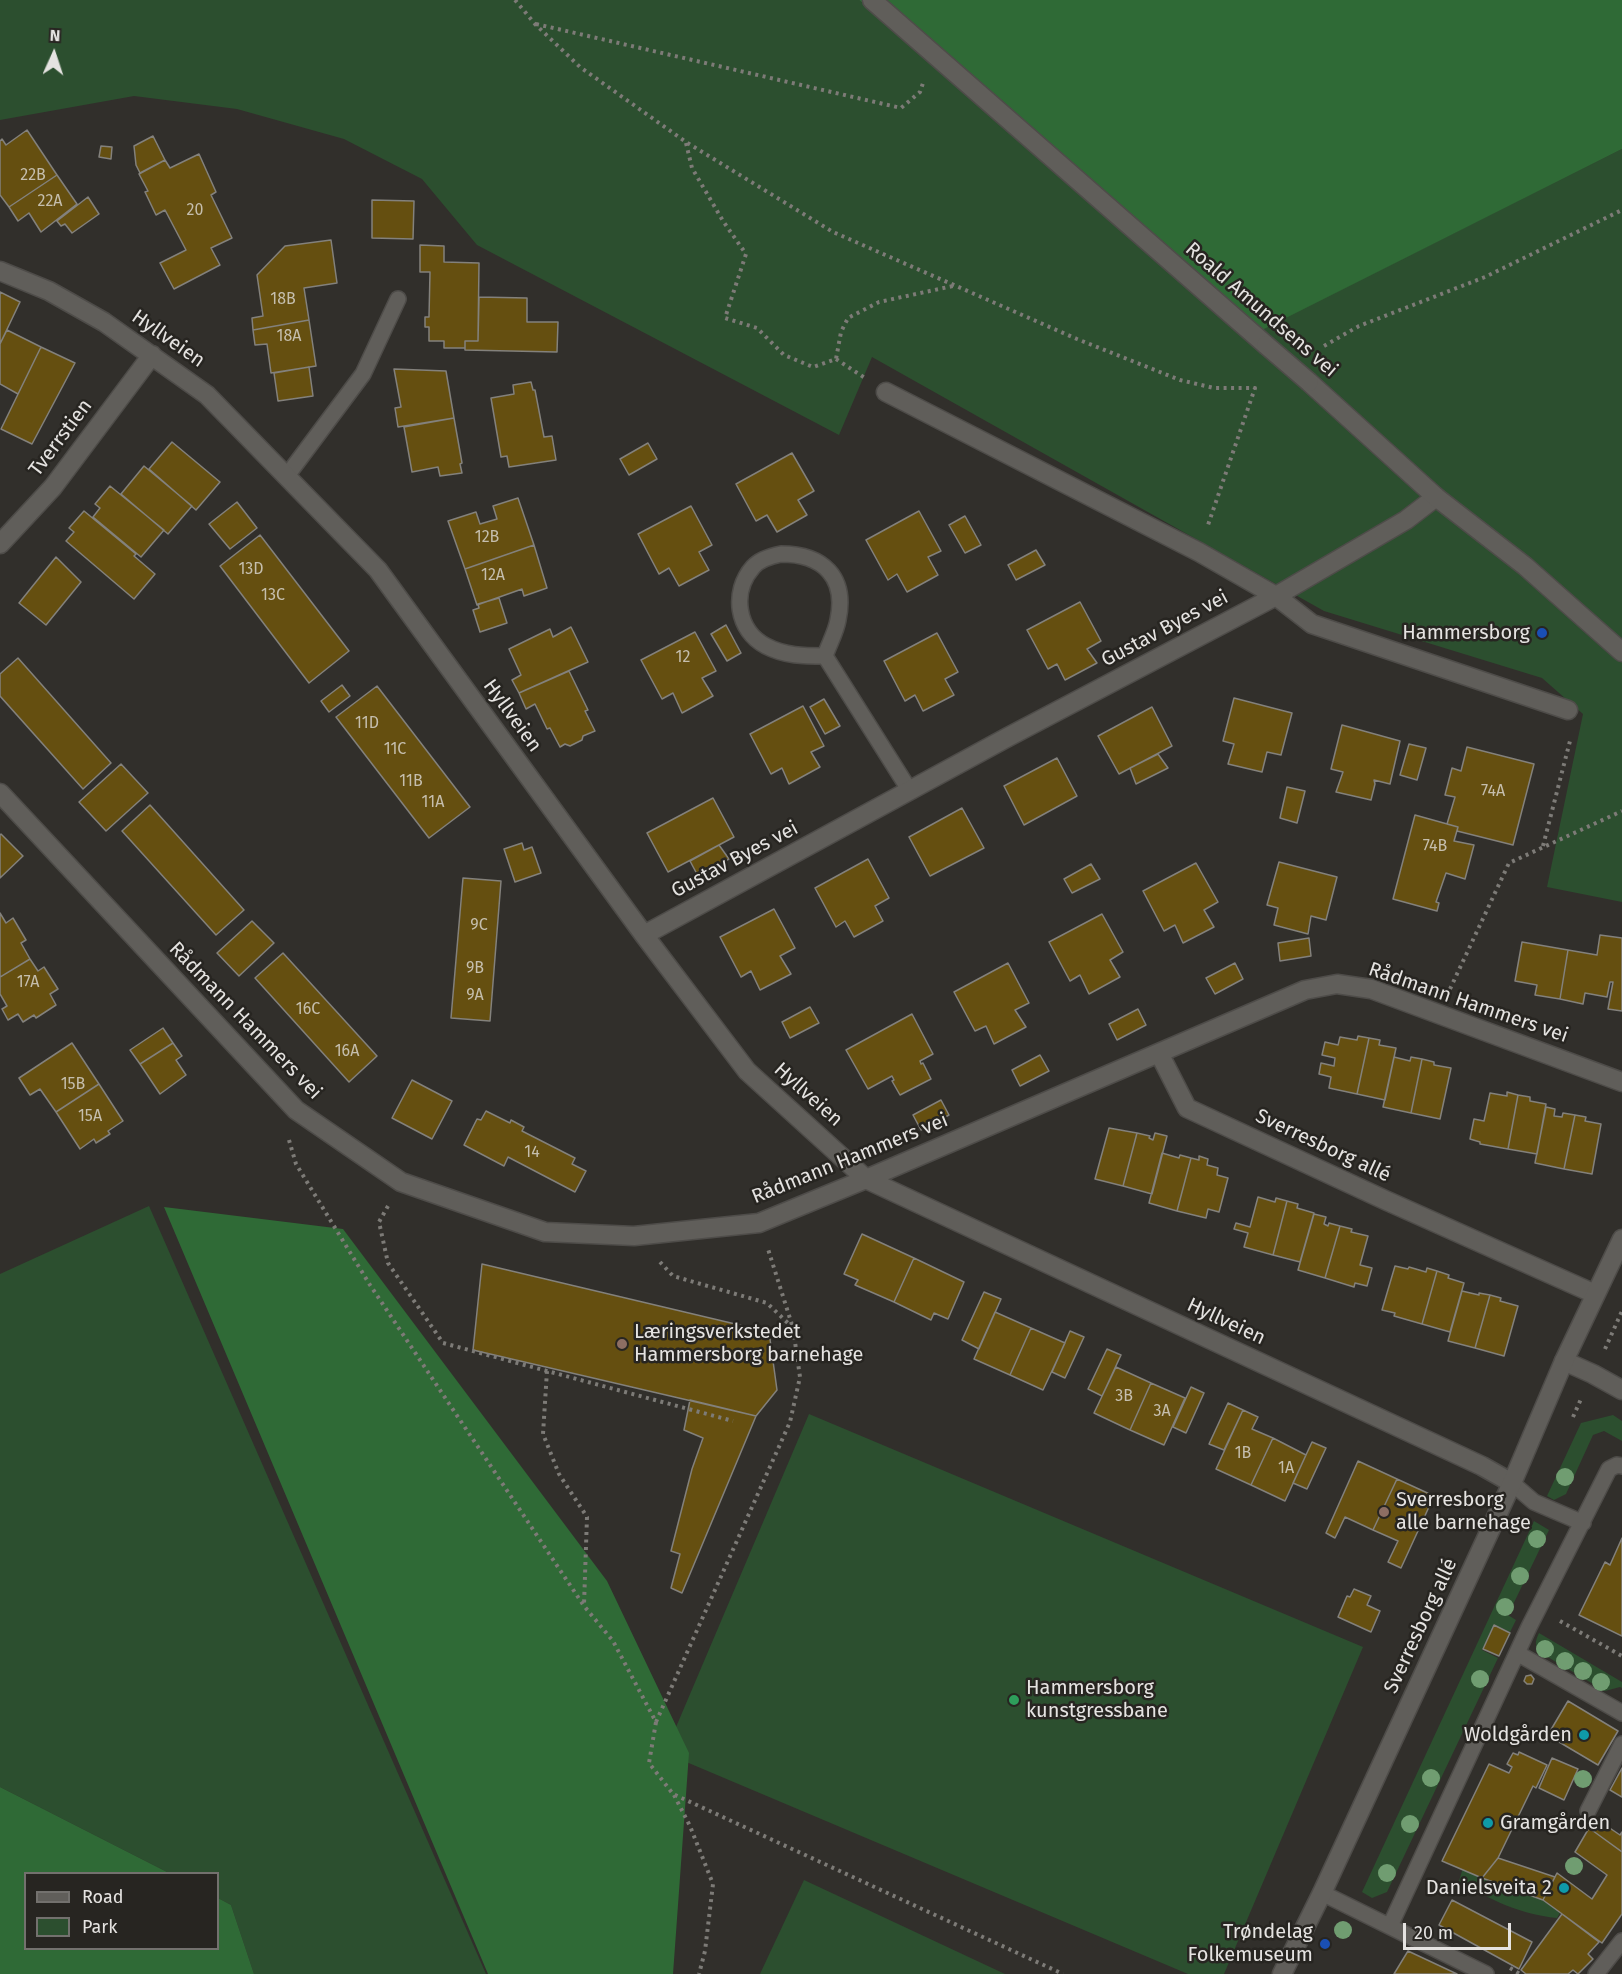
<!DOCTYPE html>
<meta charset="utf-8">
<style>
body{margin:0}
#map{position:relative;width:1622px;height:1974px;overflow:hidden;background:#312f2b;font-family:"Fira Sans",sans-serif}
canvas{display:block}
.legend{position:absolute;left:24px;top:1872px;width:195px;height:78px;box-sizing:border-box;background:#272521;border:2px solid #73716e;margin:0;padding:8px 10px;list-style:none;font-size:18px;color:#e5e3e1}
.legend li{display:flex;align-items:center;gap:12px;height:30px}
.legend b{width:30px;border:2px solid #73716e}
.north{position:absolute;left:24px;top:24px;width:60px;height:60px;-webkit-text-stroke:4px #272521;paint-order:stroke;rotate:3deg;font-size:16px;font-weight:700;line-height:24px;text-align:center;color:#e5e3e1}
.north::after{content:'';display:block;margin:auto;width:21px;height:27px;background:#e5e3e1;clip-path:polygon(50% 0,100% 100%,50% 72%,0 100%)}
.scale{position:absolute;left:1403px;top:1923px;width:108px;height:27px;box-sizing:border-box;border:3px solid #e5e3e1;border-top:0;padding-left:8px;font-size:18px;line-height:21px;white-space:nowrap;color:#e5e3e1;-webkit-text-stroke:4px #272521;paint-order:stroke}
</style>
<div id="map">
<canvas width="1622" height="1974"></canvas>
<ul class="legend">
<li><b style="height:8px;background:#605e5a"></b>Road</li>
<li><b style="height:16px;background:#2c4f2f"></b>Park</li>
</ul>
<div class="north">N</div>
<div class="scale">20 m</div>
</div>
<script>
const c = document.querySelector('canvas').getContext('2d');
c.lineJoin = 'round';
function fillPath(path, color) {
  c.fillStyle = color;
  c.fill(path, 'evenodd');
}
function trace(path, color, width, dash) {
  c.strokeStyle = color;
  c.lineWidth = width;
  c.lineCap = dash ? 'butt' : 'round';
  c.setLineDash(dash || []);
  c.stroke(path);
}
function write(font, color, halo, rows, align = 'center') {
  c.font = font + ' "Fira Sans",sans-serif';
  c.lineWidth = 5;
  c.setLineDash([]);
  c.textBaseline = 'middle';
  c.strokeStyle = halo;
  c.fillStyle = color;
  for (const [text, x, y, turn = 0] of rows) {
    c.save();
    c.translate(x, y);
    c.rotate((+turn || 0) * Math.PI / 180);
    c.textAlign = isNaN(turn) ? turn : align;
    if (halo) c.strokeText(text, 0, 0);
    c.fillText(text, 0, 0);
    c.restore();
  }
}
fillPath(new Path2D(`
 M0 0H859L1250 335 1622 149V902L1547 887 1583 714 1542 678 1324 611 872 357 839 435 477 245 422 179 344 139 237 109 134 96 0 120Z
 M149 1206 486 1974H254L231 1905 218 1898V1874L169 1873 0 1787V1274Z
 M809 1414 1363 1647 1224 1974H1188L665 1753Z
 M1613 1415 1622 1421V1441L1604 1431 1593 1435 1566 1494 1554 1500 1547 1496 1581 1423Z
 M1534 1521 1549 1530 1508 1615 1516 1620 1510 1632 1494 1625 1482 1650 1498 1658 1387 1892 1372 1898 1362 1892Z
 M1539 1633 1622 1682V1688L1620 1687 1605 1691 1541 1653C1534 1645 1535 1642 1539 1633Z
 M1463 1868 1545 1901 1560 1913 1557 1918C1519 1914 1491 1900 1459 1881Z
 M804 1880 1005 1974H760Z`), '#2c4f2f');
fillPath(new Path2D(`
 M859 0H1622V149L1250 336Z
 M164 1207 343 1229 607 1581 689 1753 673 1974H488Z
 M0 1787 169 1873 26 1874V1948H218V1898L231 1905 254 1974H0Z`), '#2f6a36');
const building = new Path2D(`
 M27 130 57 175 9 207 0 195V141L2 139 6 145Z
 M153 136 165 160 140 173 136 165 134 146Z
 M101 146 112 147 111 159 99 157Z
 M199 154 216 192 211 195 232 238 211 248 220 265 174 289 160 263 186 250 165 210 156 215 145 192 148 191 139 174 165 160 170 168Z
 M57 175 77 204 41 232 29 213 18 221 9 207Z
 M88 197 99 214 72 233 65 224 61 226 57 221Z
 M372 200 414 201 413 239 372 238Z
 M331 240 337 283 304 288 309 320 253 330 252 318 263 316 257 275 285 246Z
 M420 245 444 246V262L479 263 478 341H465V348H444V341H429V327H425V317H429L430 272H420Z
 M0 292 20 302 0 344Z
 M479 297 527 298V322H558L557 352 465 350V341H478Z
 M309 320 316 366 271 373 267 344 255 345 253 330Z
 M7 330 41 347 18 394 0 384V344Z
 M41 347 75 363 32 444 1 429Z
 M309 367 313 396 278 401 274 373Z
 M394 369 446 371 454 418 398 427 395 408 401 407Z
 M531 382 533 390H535L544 437 552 436 556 460 509 467 507 456 501 457 491 398 514 394 513 385Z
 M454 418 462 463 460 464 462 473 440 476 438 467 412 472 404 427Z
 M172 442 220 482 196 510 149 469Z
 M648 443 657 459 629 475 620 459Z
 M792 453 814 491 798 500 807 515 777 532 767 515 756 521 736 484Z
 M144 466 192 506 168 534 121 494Z
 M110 486 164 530 141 557 93 517 100 508 95 504Z
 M518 498 534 545 465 569 448 521 476 512 480 524 497 519 493 506Z
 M237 502 257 528 230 549 209 524Z
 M691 506 712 545 699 552 709 570 679 586 669 568 659 574 638 534Z
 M84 511 136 554 134 556 155 574 134 599 66 541 74 532 69 528Z
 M919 511 941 551 928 557 938 575 907 592 897 574 888 580 866 540Z
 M965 516 981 545 965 553 949 525Z
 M260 535 349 651 309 683 220 566Z
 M534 545 547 588 524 596 522 589 477 605 465 569Z
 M1036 550 1045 565 1016 580 1008 565Z
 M56 557 81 582 46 625 19 603Z
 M499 598 507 623 480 632 473 610 479 608 478 604Z
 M1080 602 1101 641 1087 649 1097 663 1065 680 1057 664 1048 669 1027 630Z
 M726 625 741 653 727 661 711 634Z
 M571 627 588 662 519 693 512 680 521 675 509 649 550 629 553 637Z
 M695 632 716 671 702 678 713 696 682 713 673 693 662 699 641 660Z
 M937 633 958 672 945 679 954 695 923 711 915 695 905 701 884 661Z
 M18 658 111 763 83 789 0 696V674Z
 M569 671 588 710 585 711 595 731 583 736 582 740 570 746 565 744 560 747 550 728 547 729 535 704 526 709 519 693Z
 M342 685 350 696 329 712 321 701Z
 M377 686 470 807 429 838 336 717Z
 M1234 698 1292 713 1281 755 1267 752 1262 772 1228 764 1234 744 1223 741Z
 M824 699 840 726 825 734 810 707Z
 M803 706 824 746 811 752 820 767 789 784 782 768 771 774 750 734Z
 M1152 707 1172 746 1119 774 1098 736Z
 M1342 725 1400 741 1390 784 1374 780 1375 784 1371 800 1336 792 1343 772 1331 769Z
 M1409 744 1426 748 1417 780 1400 775Z
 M1467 747 1534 764 1513 845 1457 831 1458 827 1447 824 1455 797 1445 795 1452 768 1461 771Z
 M1158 754 1168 768 1136 784 1130 768Z
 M1057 758 1077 796 1024 825 1004 786Z
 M121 764 148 793 106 831 79 802Z
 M1287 787 1305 791 1297 823 1280 818Z
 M713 798 734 837 668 872 647 833Z
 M150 805 244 910 216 935 122 831Z
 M962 808 984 848 930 876 909 837Z
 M1415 815 1458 827 1454 841 1474 845 1465 879 1446 873 1436 902 1439 903 1437 911 1393 899Z
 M1 834 23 856 0 878V835Z
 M522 843 524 850 532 847 541 873 515 882 504 849Z
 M719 845 729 859 698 876 690 861Z
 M868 859 889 898 875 906 883 921 854 937 845 921 836 927 815 888Z
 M1279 862 1337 877 1326 920 1311 916 1308 934 1274 925 1278 908 1267 905Z
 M1196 863 1218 902 1204 910 1214 927 1183 943 1175 925 1164 931 1143 891Z
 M1091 864 1100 879 1072 893 1064 879Z
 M463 878 501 881 490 1021 451 1018Z
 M774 909 795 948 780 956 791 974 760 990 751 971 741 977 720 937Z
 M0 913 6 923 13 918 26 940 21 943 30 959 0 977Z
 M1102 914 1123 952 1110 960 1120 977 1089 994 1080 975 1070 981 1049 942Z
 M252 921 274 943 239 976 217 953Z
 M1600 935 1622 938V1011L1608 1009 1613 982H1610L1607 997 1585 993 1583 1004 1560 999 1568 950 1597 955Z
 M1309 938 1311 956 1280 961 1278 943Z
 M1522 942 1568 950 1560 999 1535 995 1537 985 1515 981Z
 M283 953 377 1056 349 1082 255 978Z
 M30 959 38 971 44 967 58 989 50 994 56 1005 36 1018 34 1015 23 1022 18 1014 8 1020 2 1009 7 1006 0 994V977Z
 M1008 963 1029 1003 1015 1010 1026 1027 994 1044 986 1026 975 1031 954 992Z
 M1235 963 1243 979 1215 994 1206 978Z
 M810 1007 819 1023 790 1038 782 1022Z
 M1138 1009 1146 1025 1117 1040 1109 1024Z
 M912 1014 933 1054 920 1061 921 1064 923 1063 931 1079 900 1095 892 1081 894 1080 892 1076 868 1089 846 1050Z
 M163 1028 173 1043 140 1064 130 1050Z
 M1358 1036 1369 1038 1357 1094 1329 1088 1331 1077 1319 1074 1321 1063 1334 1066 1335 1058 1322 1055 1325 1042 1338 1045 1340 1037 1357 1040Z
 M1369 1038 1380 1040 1379 1045 1396 1048 1385 1100 1357 1094Z
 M72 1043 99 1084 56 1112 40 1089 30 1095 19 1078Z
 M173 1043 182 1056 176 1060 186 1075 160 1094 140 1064Z
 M1040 1055 1049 1071 1020 1086 1012 1070Z
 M1394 1057 1410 1061 1411 1057 1422 1059 1411 1113 1383 1107Z
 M1422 1059 1434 1062V1065L1451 1068 1440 1119 1411 1113Z
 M412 1080 452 1101 432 1139 392 1118Z
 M99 1084 123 1121 108 1131 110 1134 96 1143 94 1139 80 1149 56 1112Z
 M1507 1092 1518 1095 1508 1149 1480 1144V1142L1470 1139 1474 1119 1484 1121 1490 1093 1507 1096Z
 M1518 1095 1530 1097V1101L1546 1104 1537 1154 1508 1149Z
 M941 1100 949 1115 921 1130 913 1115Z
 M1546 1107 1555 1109 1554 1116 1562 1117 1563 1113 1575 1115 1564 1169 1535 1163Z
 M486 1111 510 1123 511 1120 524 1127 522 1131 575 1158 572 1164 586 1171 575 1192 508 1157 504 1166 464 1145 477 1119 481 1120Z
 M1575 1115 1586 1117 1585 1121 1601 1124 1592 1174 1564 1169Z
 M1109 1128 1137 1133 1123 1186 1095 1179Z
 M1137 1133 1150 1136 1149 1138 1153 1140 1155 1133 1167 1136 1152 1194 1123 1186Z
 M1162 1153 1179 1158 1180 1155 1191 1158 1177 1211 1149 1203Z
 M1199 1156 1208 1159 1207 1165 1218 1168 1217 1175 1228 1178 1219 1212 1208 1209 1206 1218 1177 1211 1191 1158 1199 1160Z
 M1258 1197 1275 1202 1276 1198 1287 1201 1273 1255 1244 1247 1248 1233 1234 1229 1236 1223 1250 1227Z
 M1287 1201 1298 1204 1297 1208 1314 1213 1300 1262 1273 1255Z
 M1314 1214 1326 1217 1324 1224 1328 1226 1329 1223 1340 1226 1325 1278 1298 1270Z
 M1340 1226 1352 1229 1351 1232 1368 1236 1360 1265 1372 1268 1367 1286 1355 1283 1354 1287 1325 1278Z
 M862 1234 914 1258 894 1302 855 1285 858 1280 844 1274Z
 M914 1258 964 1282 948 1319 934 1313 931 1320 894 1302Z
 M482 1264 769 1332 777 1390 756 1416 473 1350Z
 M1395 1266 1408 1269 1409 1267 1426 1272 1427 1268 1437 1271 1422 1324 1394 1316 1395 1313 1382 1310Z
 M1437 1271 1449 1275 1448 1278 1464 1283 1450 1332 1422 1324Z
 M1462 1291 1479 1295V1293L1490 1295 1475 1348 1448 1341Z
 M984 1292 1001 1299 979 1349 962 1340Z
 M1490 1295 1501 1298 1500 1301 1518 1306 1504 1356 1475 1348Z
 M995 1312 1031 1328 1010 1375 974 1359Z
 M1031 1328 1065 1343 1043 1390 1010 1375Z
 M1070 1331 1084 1337 1065 1378 1052 1372Z
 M1107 1349 1121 1355 1102 1396 1088 1389Z
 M1116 1367 1151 1383 1130 1430 1094 1413Z
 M1151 1383 1185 1398 1164 1445 1130 1430Z
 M1191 1387 1204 1393 1186 1433 1173 1427Z
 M690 1400 756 1416 682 1593 671 1588 680 1554 671 1551 692 1469 703 1438 684 1430Z
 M1228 1403 1243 1410 1224 1450 1209 1444Z
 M1243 1410 1258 1417 1252 1429 1273 1438 1251 1485 1216 1469Z
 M1273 1438 1306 1455 1285 1501 1251 1485Z
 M1312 1442 1326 1448 1307 1489 1293 1483Z
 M1358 1461 1397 1479 1373 1530 1345 1517 1335 1538 1326 1533Z
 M1397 1479 1434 1496 1401 1568 1388 1562 1398 1541 1373 1530Z
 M1622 1538V1636L1579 1615 1605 1562 1610 1565Z
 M1354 1589 1371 1596 1367 1605 1380 1611 1371 1632 1338 1617 1347 1596 1350 1597Z
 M1494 1625 1510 1633 1499 1656 1483 1649Z
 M1531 1675 1534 1679 1532 1684H1527L1524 1681 1526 1676Z
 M1568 1701 1618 1731 1598 1765 1554 1739 1555 1737 1549 1733Z
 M1519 1752 1547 1765 1536 1788 1533 1786 1498 1858 1482 1878 1442 1861 1489 1764 1509 1773 1512 1767 1507 1764 1513 1753 1518 1755Z
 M1552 1758 1578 1769 1564 1800 1539 1788Z
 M1622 1768V1797L1610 1790Z
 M1595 1818 1620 1835 1622 1832V1852L1589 1828Z
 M1589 1828 1622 1852V1914L1602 1943 1543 1900 1557 1873 1592 1899 1607 1875 1575 1852Z
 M1498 1858 1555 1877 1543 1900 1482 1878Z
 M1452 1900 1532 1942 1519 1969 1439 1925Z
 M1562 1914 1599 1942 1588 1954 1593 1959 1578 1974 1573 1970 1568 1974H1526L1521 1970Z
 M1408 1951 1457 1974H1394Z`);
fillPath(building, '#654f10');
trace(building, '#83817c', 1.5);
const service = new Path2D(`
 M286 477 363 374 398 299
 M781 554C823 554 847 577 838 620 836 632 829 644 825 656 804 656 785 656 766 646 737 631 731 592 753 567 760 559 771 556 781 554Z
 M825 656 910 791
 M1512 1483 1534 1502 1583 1523
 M1517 1653 1622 1713
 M1588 1811 1622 1744
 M1322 1893 1486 1974
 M1390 1926 1529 1627 1609 1469 1617 1465 1622 1466
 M1596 1974 1622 1941`);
const minor = new Path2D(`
 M0 271 49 291 104 322 207 395 378 570 644 935 747 1071 866 1179 1482 1466 1512 1483
 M886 392 1199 552 1276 596 1312 624 1568 710
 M0 544 53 487 152 355
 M0 793 296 1110 401 1182 545 1232 634 1236 759 1223 866 1179 1305 990 1337 984 1371 989 1622 1082
 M644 935 1008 737 1276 596 1406 520 1436 497
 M1159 1053 1187 1108 1385 1200 1595 1294
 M1564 1361 1593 1374 1622 1390`);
const tertiary = new Path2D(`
 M872 0 1266 345
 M1309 382 1436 497 1525 566 1622 652
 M1282 1974 1322 1893 1512 1483 1564 1361 1622 1239`);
trace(service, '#4e4c49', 18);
trace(minor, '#4e4c49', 21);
trace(tertiary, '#4e4c49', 21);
trace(new Path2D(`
 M515 0 535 24 580 67 686 142 833 232 1077 339 1180 380 1214 388H1255L1208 525
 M536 24 901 108 920 92 924 80
 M686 143 692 168 723 221 746 254 725 318 757 328 784 355 813 367 836 359 841 332 848 318 879 302 953 286
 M1324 346 1359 326 1485 277 1622 210
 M836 359 865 378
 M1543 846 1571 737
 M1450 989 1509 863 1622 811
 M289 1140 296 1164 370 1285 584 1606 613 1641 656 1722 649 1763 673 1794 1063 1974
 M388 1206 379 1222 388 1263 443 1343 733 1421
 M660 1262 673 1276 767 1303 792 1327
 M1605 1349 1622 1311
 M547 1371 543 1434 559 1474 587 1517 584 1605
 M1573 1417 1581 1399
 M1560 1621 1622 1656
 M656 1722 790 1422 800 1377 793 1328 768 1249
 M674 1795 690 1826 713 1884 705 1951 699 1974
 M1510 1968 1520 1974`), '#7d7b77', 4, [3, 4.5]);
trace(service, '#605e5a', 15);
trace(minor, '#605e5a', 18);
trace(tertiary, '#605e5a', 18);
const tertiaryBridge = new Path2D(`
 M1266 345 1309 382`);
trace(tertiaryBridge, '#4e4c49', 21, []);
trace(tertiaryBridge, '#605e5a', 18);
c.fillStyle = '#709d71';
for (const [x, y] of [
 [1565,1477],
 [1537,1539],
 [1520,1576],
 [1505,1607],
 [1545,1649],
 [1565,1661],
 [1583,1671],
 [1480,1679],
 [1601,1682],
 [1431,1778],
 [1583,1779],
 [1410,1824],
 [1574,1866],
 [1387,1873],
 [1343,1930]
]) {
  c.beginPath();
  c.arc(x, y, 9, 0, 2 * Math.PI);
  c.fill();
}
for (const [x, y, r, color] of [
 [1542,633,6,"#1a4fb4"],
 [622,1344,6,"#8d6e63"],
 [1384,1512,6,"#8d6e63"],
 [1014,1700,6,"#2e9e5b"],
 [1584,1735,6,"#0f9aa8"],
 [1488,1823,6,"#0f9aa8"],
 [1564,1888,6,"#0f9aa8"],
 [1325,1944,6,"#1a4fb4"]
]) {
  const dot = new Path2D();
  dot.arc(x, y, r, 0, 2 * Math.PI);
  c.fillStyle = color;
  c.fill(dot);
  trace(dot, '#272521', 2);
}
write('16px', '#c5bead', null, [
 ["22B",33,176],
 ["22A",50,202],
 ["20",195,211],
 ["18B",283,300],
 ["18A",289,337],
 ["12B",487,538],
 ["13D",251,570],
 ["12A",493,576],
 ["13C",273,596],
 ["12",683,658],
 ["11D",367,724],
 ["11C",395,750],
 ["11B",411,782],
 ["74A",1493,792],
 ["11A",433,803],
 ["74B",1435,847],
 ["9C",479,926],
 ["9B",475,969],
 ["17A",28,983],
 ["9A",475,996],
 ["16C",308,1010],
 ["16A",347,1052],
 ["15B",73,1085],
 ["15A",90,1117],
 ["14",532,1153],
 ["3B",1124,1397],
 ["3A",1162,1412],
 ["1B",1243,1454],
 ["1A",1286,1469]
]);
write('20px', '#e5e3e1', '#272521', [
 ["Roald Amundsens vei",1261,310,41],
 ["Hyllveien",168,339,35],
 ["Tverrstien",61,438,-53],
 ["Gustav Byes vei",1165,629,-28],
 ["Hyllveien",512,716,54],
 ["Gustav Byes vei",735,860,-28],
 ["Rådmann Hammers vei",1468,1003,19],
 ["Rådmann Hammers vei",245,1021,46],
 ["Hyllveien",808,1095,42],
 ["Sverresborg allé",1323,1146,25],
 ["Rådmann Hammers vei",850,1159,-22],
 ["Hyllveien",1226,1322,25],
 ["Sverresborg allé",1421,1626,-65]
]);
write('20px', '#e5e3e1', '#272521', [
 ["Hammersborg",1530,633],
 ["Læringsverkstedet",634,1332,"left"],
 ["Hammersborg barnehage",634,1355,"left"],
 ["Sverresborg",1396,1500,"left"],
 ["alle barnehage",1396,1523,"left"],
 ["Hammersborg",1026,1688,"left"],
 ["kunstgressbane",1026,1711,"left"],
 ["Woldgården",1572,1735],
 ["Gramgården",1500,1823,"left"],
 ["Danielsveita 2",1552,1888],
 ["Trøndelag",1313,1932],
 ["Folkemuseum",1313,1955]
], 'right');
</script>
